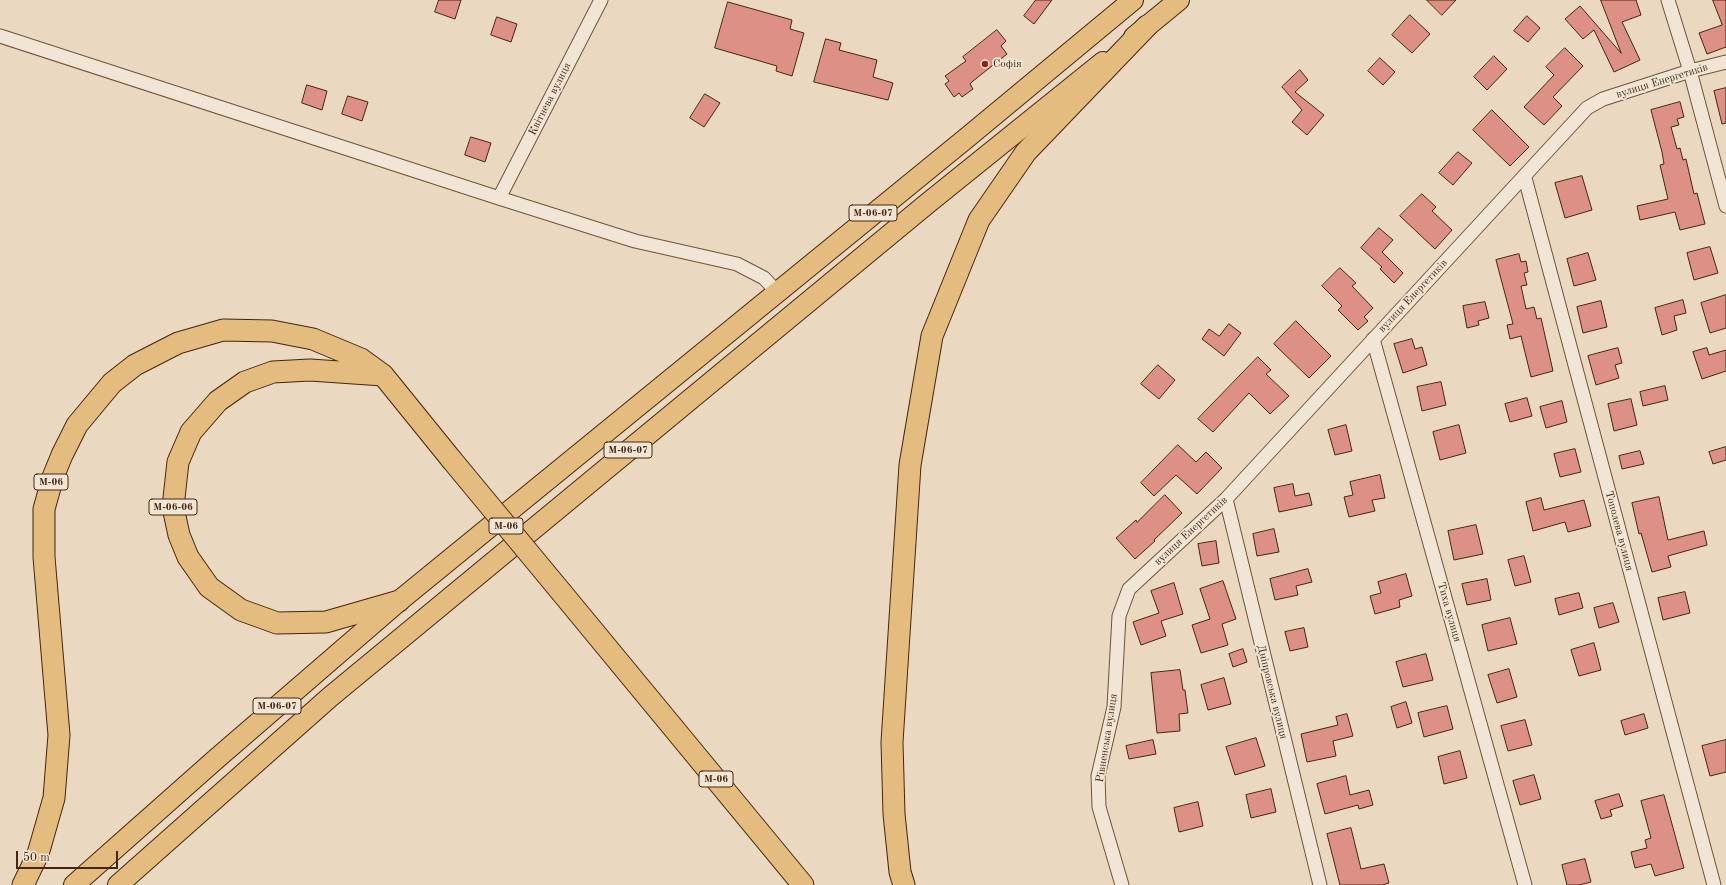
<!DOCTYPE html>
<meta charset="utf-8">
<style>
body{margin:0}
#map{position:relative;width:1726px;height:885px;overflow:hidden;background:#ead9c0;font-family:"Old Standard TT",serif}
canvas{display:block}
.scale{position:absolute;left:16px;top:851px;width:102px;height:18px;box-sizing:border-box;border:2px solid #44260e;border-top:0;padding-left:5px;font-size:12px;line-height:14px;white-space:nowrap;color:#44260e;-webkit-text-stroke:3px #f1e6d6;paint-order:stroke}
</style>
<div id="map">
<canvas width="1726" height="885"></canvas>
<div class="scale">50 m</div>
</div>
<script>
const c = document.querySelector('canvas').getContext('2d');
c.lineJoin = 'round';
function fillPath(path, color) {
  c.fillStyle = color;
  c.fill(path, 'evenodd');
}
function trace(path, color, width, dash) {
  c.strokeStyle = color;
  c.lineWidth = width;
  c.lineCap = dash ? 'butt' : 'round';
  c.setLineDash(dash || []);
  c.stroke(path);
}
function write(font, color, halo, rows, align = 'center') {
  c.font = font + ' "Old Standard TT",serif';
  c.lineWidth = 3.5;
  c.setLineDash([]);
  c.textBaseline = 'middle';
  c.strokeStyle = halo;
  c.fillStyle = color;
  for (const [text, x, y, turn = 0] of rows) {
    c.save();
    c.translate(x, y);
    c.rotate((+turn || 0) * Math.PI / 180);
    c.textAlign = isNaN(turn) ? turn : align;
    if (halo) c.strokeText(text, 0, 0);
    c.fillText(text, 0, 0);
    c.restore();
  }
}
const building = new Path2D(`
 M439 0H461L455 19 435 12Z
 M1036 0H1052L1034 24 1024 16Z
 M1427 0H1456L1442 15Z
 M1601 0H1636L1641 15 1622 22 1640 60 1614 72 1594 30 1583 39 1565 19 1580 6 1621 53Z
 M1713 0H1726V47L1707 54 1699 33 1722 25Z
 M728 2 792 20 790 29 804 33 792 76 776 71 777 66 715 48Z
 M1410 15 1430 34 1412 53 1392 35Z
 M1527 16 1540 28 1528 42 1514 31Z
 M497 17 517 24 511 42 491 35Z
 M997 30 1006 41 1001 46 1007 54 973 81 970 84 973 89 962 97 959 93 954 97 945 84 949 81 945 76 966 61 963 57Z
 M826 39 841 43 839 50 877 60 873 77 893 83 888 100 814 82Z
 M1565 48 1583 66 1553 97 1562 106 1544 125 1524 107 1554 75 1546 67Z
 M1494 56 1507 69 1487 90 1474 77Z
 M1380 58 1395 72 1383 85 1368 71Z
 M1300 70 1308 80 1295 92 1324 115 1307 135 1292 122 1302 110 1282 87Z
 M307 85 327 91 322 110 302 103Z
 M1726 88V123L1722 124 1714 91Z
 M705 94 720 103 704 127 690 118Z
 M348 96 368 102 362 121 342 114Z
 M1680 102 1684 117 1677 119 1679 125 1671 127 1677 149 1680 148 1683 160 1686 159 1694 194 1697 193 1705 224 1680 230 1675 212 1640 220 1637 206 1668 199 1660 165 1664 164 1662 152 1651 110Z
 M1492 110 1529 147 1510 166 1473 130Z
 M471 137 491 143 485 162 465 155Z
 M1458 152 1472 163 1453 185 1439 173Z
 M1582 176 1592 210 1565 218 1555 183Z
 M1422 194 1436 207 1432 211 1452 230 1435 249 1400 216Z
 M1379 228 1393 240 1382 252 1403 273 1394 283 1380 269 1382 267 1361 248Z
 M1710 247 1718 273 1694 280 1687 253Z
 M1588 253 1596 280 1574 286 1567 259Z
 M1519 254 1521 262 1526 261 1528 272 1524 273 1527 285 1521 286 1526 309 1534 307 1537 319 1541 318 1553 371 1531 377 1521 336 1510 339 1507 325 1513 324 1496 260Z
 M1340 268 1356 283 1352 286 1373 308 1364 317 1368 321 1358 330 1338 310 1342 306 1322 286Z
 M1726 295V328L1710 333 1701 303Z
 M1683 300 1686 313 1674 316 1677 330 1662 335 1655 308Z
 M1601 301 1607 327 1583 333 1577 307Z
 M1485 302 1489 318 1478 321 1479 325 1467 328 1463 306Z
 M1296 321 1331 356 1309 378 1274 344Z
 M1229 324 1241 333 1224 356 1202 339 1209 329 1219 336Z
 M1412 339 1415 349 1422 347 1427 365 1403 373 1394 344Z
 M1618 348 1622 363 1615 365 1619 378 1596 385 1588 356Z
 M1707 348 1709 355 1726 350V371L1702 379 1693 352Z
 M1258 357 1271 370 1266 374 1289 396 1270 414 1249 393 1213 432 1198 419Z
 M1158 365 1175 380 1159 399 1141 384Z
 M1441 382 1446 405 1422 411 1417 387Z
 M1665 386 1668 400 1643 406 1640 392Z
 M1527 398 1532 416 1510 422 1505 404Z
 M1631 399 1637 425 1614 431 1608 404Z
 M1562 401 1567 422 1546 428 1540 407Z
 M1346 425 1352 451 1335 455 1328 430Z
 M1459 425 1466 453 1440 460 1433 432Z
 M1178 445 1196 462 1206 452 1222 468 1197 494 1176 475 1154 496 1141 483Z
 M1726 447V460L1713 464 1709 452Z
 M1575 449 1581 472 1560 477 1554 454Z
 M1640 451 1644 464 1622 469 1619 456Z
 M1380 475 1385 498 1372 500 1375 511 1349 517 1344 497 1353 495 1350 482Z
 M1293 484 1295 496 1309 493 1312 505 1279 512 1274 488Z
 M1165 495 1182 513 1154 540 1155 541 1135 559 1116 538 1136 520 1137 522Z
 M1659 497 1668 540 1704 531 1707 545 1668 556 1671 567 1652 572 1641 533 1639 534 1632 503Z
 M1541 498 1544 510 1584 500 1591 526 1568 532 1565 522 1533 531 1526 502Z
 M1476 525 1483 554 1454 560 1448 531Z
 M1274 529 1279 552 1257 556 1253 534Z
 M1216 541 1219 563 1202 566 1198 544Z
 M1524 556 1531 582 1515 586 1508 560Z
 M1308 569 1312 582 1296 586 1298 595 1275 600 1270 579Z
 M1406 574 1412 596 1399 600 1400 607 1375 614 1370 596 1381 593 1378 582Z
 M1487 579 1491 600 1467 605 1462 584Z
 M1223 581 1236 619 1222 624 1228 645 1201 653 1192 625 1210 619 1200 589Z
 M1174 583 1183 614 1161 621 1166 636 1141 645 1133 622 1159 613 1151 591Z
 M1685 592 1690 613 1663 620 1658 598Z
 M1579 593 1583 608 1559 615 1555 599Z
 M1613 603 1619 622 1599 628 1594 608Z
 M1510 618 1517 644 1488 651 1482 625Z
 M1304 628 1308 647 1290 651 1285 632Z
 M1594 643 1601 670 1579 676 1571 650Z
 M1243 649 1247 662 1233 667 1229 654Z
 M1426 654 1433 680 1403 687 1396 662Z
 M1509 669 1517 697 1497 703 1488 675Z
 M1180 670 1183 690H1185L1188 713 1179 714 1180 731 1157 733 1151 673Z
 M1224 678 1231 704 1208 710 1201 685Z
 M1406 702 1412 723 1397 728 1391 707Z
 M1447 706 1453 729 1424 737 1418 713Z
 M1347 714 1353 736 1333 741 1336 756 1307 762 1301 734 1338 725 1336 717Z
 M1644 714 1648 728 1625 735 1621 721Z
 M1525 720 1532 745 1508 751 1501 726Z
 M1256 738 1265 766 1235 775 1226 747Z
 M1153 740 1156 754 1129 759 1126 746Z
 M1726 740V772L1710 776 1702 746Z
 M1460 751 1467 778 1444 784 1438 757Z
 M1534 775 1541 799 1520 805 1513 781Z
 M1346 776 1350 795 1369 790 1373 805 1359 809 1358 805 1325 814 1317 784Z
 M1271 789 1276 812 1251 818 1246 795Z
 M1619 794 1623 806 1610 810 1612 816 1601 819 1595 801Z
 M1664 795 1684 868 1655 876 1651 864 1635 868 1631 852 1647 848 1645 840 1651 838 1641 801Z
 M1198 802 1203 826 1179 832 1174 808Z
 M1351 828 1361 869 1384 864 1389 883 1382 885H1340L1327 834Z
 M1585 859 1591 882 1579 885H1567L1562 865Z`);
fillPath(building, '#dd9186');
trace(building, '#44260e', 1);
const minor = new Path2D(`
 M1668 0 1690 71 1726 206
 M0 36 499 198 635 241 737 264 764 278 777 292
 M1525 178 1714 885
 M499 198 601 0
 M1373 339 1525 885
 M1226 499 1320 885
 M1122 885 1099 807 1098 776 1114 707 1119 616 1129 589 1226 499 1587 108 1603 99 1690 71 1726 62`);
const primary = new Path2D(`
 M1134 37 1179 0
 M74 885 215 760 399 601 969 136 1133 0
 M118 885 330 697 928 203 1103 62`);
const trunk = new Path2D(`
 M383 375 310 370 273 372 245 382 218 401 191 432 178 462 173 507 179 535 188 557 209 587 241 610 277 623 326 622 399 601
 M562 593 803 885
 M23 885 38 854 54 798 59 735 44 557V509L53 477 62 455 77 425 112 383 135 365 178 343 223 330 272 331 313 339 361 359 383 375 451 459
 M904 885 900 872 894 814 892 742 910 465 932 336 979 220 1026 152 1147 26`);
trace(minor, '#6e533a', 15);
trace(primary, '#44260e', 22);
trace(trunk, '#44260e', 23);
trace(minor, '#f1e6d6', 13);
trace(primary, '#e5bc80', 20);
trace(trunk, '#e5bc80', 21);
const trunkBridge = new Path2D(`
 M451 459 562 593`);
trace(trunkBridge, '#44260e', 23, []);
trace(trunkBridge, '#e5bc80', 21);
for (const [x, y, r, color] of [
 [985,64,4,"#8f2418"]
]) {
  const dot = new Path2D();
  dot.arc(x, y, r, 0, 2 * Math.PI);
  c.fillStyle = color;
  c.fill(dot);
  trace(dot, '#f1e6d6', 1.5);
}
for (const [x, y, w] of [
 [873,213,48],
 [628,450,48],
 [51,482,34],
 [173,507,48],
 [506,526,34],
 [277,706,48],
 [716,779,34]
]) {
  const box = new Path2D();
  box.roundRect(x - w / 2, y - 8, w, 16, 3);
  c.fillStyle = '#f1e6d6';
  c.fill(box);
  trace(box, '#44260e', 1);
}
write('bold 10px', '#44260e', null, [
 ["М-06-07",873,213],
 ["М-06-07",628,450],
 ["М-06",51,482],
 ["М-06-06",173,507],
 ["М-06",506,526],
 ["М-06-07",277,706],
 ["М-06",716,779]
]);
write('11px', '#44260e', '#f1e6d6', [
 ["Софія",993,64]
], 'left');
write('11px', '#44260e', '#f1e6d6', [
 ["вулиця Енергетиків",1662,81,-17],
 ["Квітнева вулиця",550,99,-63],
 ["вулиця Енергетиків",1413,296,-47],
 ["вулиця Енергетиків",1191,531,-43],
 ["Тополева вулиця",1619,531,75],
 ["Тиха вулиця",1449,612,74],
 ["Дніпровська вулиця",1272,692,76],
 ["Рівненська вулиця",1107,738,-81]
]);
</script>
